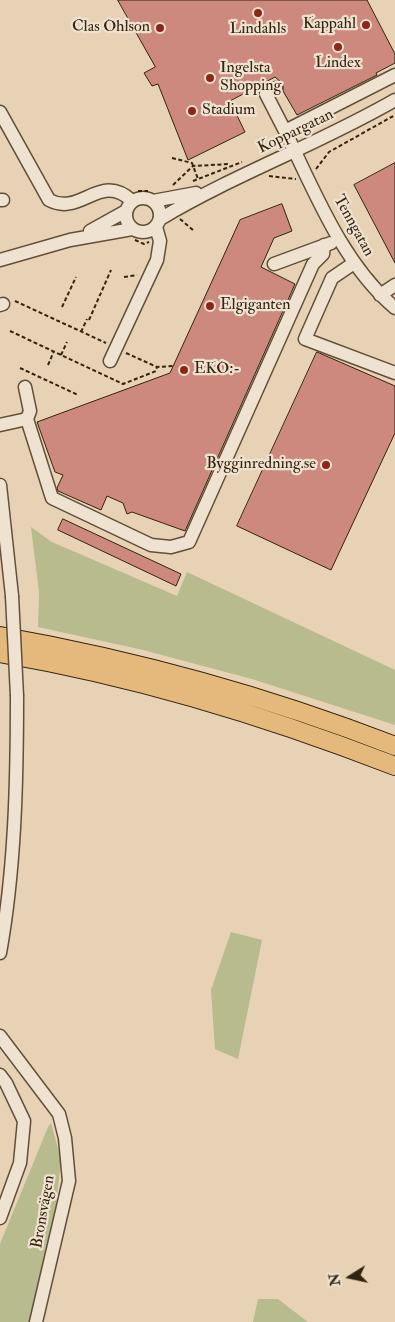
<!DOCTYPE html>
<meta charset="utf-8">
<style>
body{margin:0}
#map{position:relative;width:395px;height:1322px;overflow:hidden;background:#e7d2b6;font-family:"IM FELL Double Pica",serif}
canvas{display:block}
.north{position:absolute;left:325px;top:1252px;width:50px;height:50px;-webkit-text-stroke:4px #efe2d0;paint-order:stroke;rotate:260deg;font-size:14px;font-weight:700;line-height:20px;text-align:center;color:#33240e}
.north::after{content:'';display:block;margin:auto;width:18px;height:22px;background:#33240e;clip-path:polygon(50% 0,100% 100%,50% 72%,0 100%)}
</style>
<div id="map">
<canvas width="395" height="1322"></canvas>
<div class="north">N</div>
</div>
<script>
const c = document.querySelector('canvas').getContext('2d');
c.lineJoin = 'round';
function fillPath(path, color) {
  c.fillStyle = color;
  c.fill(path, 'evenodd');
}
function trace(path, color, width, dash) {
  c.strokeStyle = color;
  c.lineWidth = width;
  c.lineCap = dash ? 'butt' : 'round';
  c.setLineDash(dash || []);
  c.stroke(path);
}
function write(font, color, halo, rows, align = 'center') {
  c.font = font + ' "IM FELL Double Pica",serif';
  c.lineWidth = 4.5;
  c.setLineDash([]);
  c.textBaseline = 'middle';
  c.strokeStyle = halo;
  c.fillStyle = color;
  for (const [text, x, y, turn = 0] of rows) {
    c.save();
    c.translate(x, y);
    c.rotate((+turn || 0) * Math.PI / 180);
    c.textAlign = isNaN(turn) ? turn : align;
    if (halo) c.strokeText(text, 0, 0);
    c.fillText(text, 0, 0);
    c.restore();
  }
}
fillPath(new Path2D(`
 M31 527 52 542 177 596 187 572 395 670V725L252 679 143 650 38 627 39 592Z
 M231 932 262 940 238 1059 215 1049 211 990Z
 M51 1123 61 1160 54 1224 31 1322H0V1244L48 1127Z
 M258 1299H278L308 1322H253Z`), '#b7bb8d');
const building = new Path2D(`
 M118 0H367L395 54V63L376 73 377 75 297 115 283 91V84L275 77 230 101 245 132 188 160 158 84 152 86 144 73 155 67Z
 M395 163V263L354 185Z
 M282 204 292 231 274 238 261 267 295 284 185 531 132 512 127 514 123 503 107 496 101 510 58 491 57 488 63 475 55 472 37 422 170 373 240 220Z
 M317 352 395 386V433L331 570 237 526Z
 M63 519 181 574 176 586 58 530Z`);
fillPath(building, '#cd897e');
trace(building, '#33240e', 1);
const minor = new Path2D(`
 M395 75 285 131C315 192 342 263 395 308
 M276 88 266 94 285 131
 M0 112 49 200C81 217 100 171 132 201
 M126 215a17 17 0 1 1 34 0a17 17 0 1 1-34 0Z
 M0 200H3
 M153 201 196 193
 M160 219C235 174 319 144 395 100
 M90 231 126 211
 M0 260 70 240 132 229
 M354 263 332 278 305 339 395 373
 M274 264 331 243
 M380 295 395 285
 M0 305 3 304
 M110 361 157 260 160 241 156 227
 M27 419 52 498 151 545 171 547 189 542 313 264 323 254 324 245
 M0 425 27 419 30 411 25 387
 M0 485 12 596
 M0 953C15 869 17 782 17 696
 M0 1036 59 1114 65 1138 69 1181 36 1322
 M0 1075 6 1083 24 1121 20 1163 0 1218`);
const highway = new Path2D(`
 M0 636C135 660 267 696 395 746
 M0 653C135 676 267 716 395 766`);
trace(minor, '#605038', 15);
trace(highway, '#33240e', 20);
trace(new Path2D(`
 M172 158 192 163 198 179
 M316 169 329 152 395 115
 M269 176 296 179
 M193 181 242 162
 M173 185 193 166 230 164
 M138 191H148
 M180 219 193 230
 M135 240 144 244 149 242
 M124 277 137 275
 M15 301 106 343
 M62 307 76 277
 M89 320 111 270
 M10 331 123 384 156 371 157 367
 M81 332 87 319
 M126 353 157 367 173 366
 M61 355 67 342
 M48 365 54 351
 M20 368 78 395`), '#33240e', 2, [4, 2.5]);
trace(minor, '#efe2d0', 12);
trace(highway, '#e4b97b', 18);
const minorBridge = new Path2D(`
 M12 596 17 696`);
trace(minorBridge, '#605038', 15, []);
trace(minorBridge, '#efe2d0', 12);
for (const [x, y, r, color] of [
 [258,13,5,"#8f2418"],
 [366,25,5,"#8f2418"],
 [160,28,5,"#8f2418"],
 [338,47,5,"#8f2418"],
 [210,78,5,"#8f2418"],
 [192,111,5,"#8f2418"],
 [210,306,5,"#8f2418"],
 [184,370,5,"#8f2418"],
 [326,465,5,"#8f2418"]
]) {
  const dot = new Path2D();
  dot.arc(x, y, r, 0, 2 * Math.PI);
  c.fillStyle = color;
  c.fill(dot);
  trace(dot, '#efe2d0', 2);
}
write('16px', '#33240e', '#efe2d0', [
 ["Kappahl",356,25,"right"],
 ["Clas Ohlson",150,28,"right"],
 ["Lindahls",258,30,"center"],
 ["Lindex",338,64,"center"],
 ["Ingelsta",220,69],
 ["Shopping",220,87],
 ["Stadium",202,111],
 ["Elgiganten",220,306],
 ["EKO:-",194,370],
 ["Bygginredning.se",316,465,"right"]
], 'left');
write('16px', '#33240e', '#efe2d0', [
 ["Koppargatan",296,132,-26],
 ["Tenngatan",353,226,61],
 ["Bronsvägen",44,1212,-80]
]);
</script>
